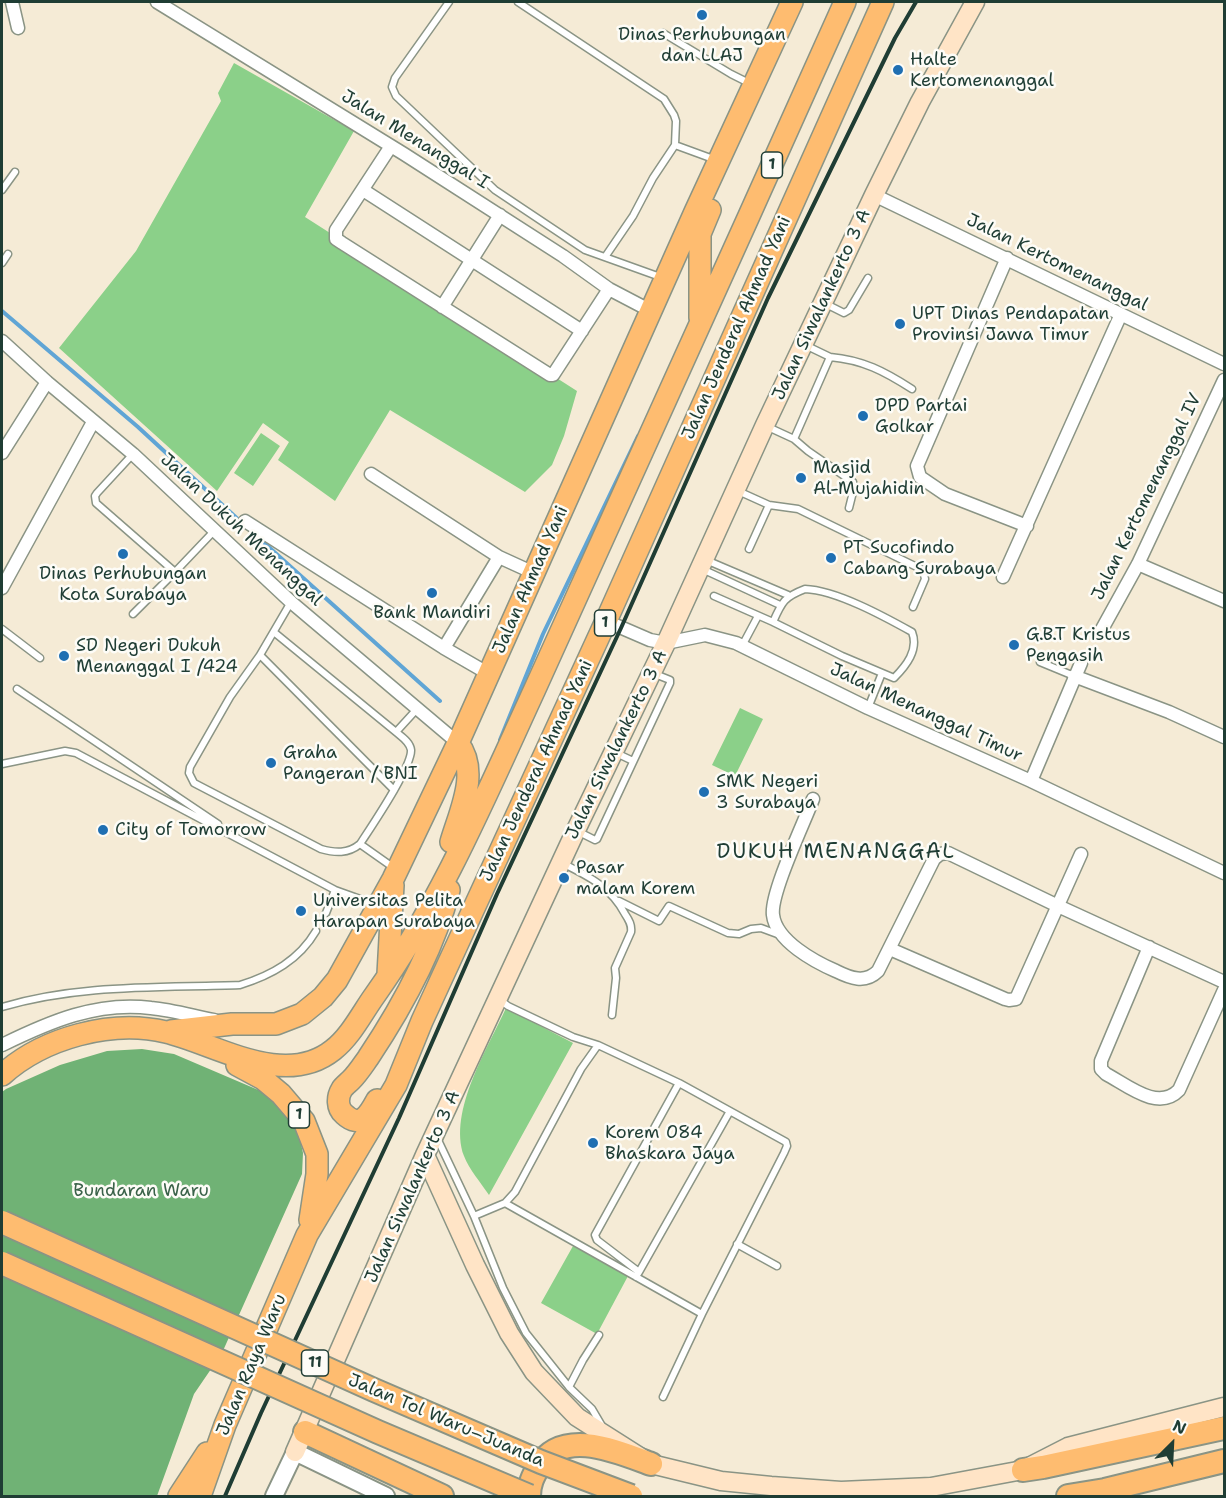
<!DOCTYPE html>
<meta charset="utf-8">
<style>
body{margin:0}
#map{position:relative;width:1226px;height:1498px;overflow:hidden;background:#f5ebd6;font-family:"Shantell Sans",sans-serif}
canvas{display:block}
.frame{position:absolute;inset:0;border:3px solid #1f3d34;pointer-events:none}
.north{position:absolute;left:1142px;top:1414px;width:60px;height:60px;-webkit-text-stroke:4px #fdfcf7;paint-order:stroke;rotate:24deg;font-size:16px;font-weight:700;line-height:24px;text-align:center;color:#1f3d34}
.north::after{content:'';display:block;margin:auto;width:21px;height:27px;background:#1f3d34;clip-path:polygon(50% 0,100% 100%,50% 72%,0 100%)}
</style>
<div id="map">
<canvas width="1226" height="1498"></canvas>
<div class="frame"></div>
<div class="north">N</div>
</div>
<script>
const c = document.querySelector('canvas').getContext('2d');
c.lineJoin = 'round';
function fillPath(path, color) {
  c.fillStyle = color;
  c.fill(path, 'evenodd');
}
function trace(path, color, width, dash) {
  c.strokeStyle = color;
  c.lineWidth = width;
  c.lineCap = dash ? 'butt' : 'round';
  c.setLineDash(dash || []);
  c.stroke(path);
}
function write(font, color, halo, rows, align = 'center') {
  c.font = font + ' "Shantell Sans",sans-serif';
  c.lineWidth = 5;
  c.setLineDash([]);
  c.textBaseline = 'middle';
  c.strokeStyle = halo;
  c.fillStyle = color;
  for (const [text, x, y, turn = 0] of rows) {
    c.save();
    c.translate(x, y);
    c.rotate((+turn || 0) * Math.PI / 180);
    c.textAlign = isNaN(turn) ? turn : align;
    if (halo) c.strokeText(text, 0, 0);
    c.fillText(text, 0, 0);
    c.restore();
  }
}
fillPath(new Path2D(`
 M234 63 354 131 305 217 577 391 564 436 552 465 525 492 390 410 335 501 278 460 289 442 263 423 217 491 59 348 136 251 221 101 218 93Z
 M261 433 280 446 253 486 234 473Z
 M740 708 763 719 735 776 712 765Z
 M506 1008 573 1043 489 1195C481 1183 469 1169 464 1156 448 1111 488 1048 506 1008Z
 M573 1246 628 1276 597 1334 541 1303Z`), '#8bd089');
fillPath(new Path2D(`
 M142 1049 174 1054 263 1092 284 1111 298 1130 303 1153 302 1174 222 1353 194 1394 157 1496H2V1092L6 1089 60 1065 107 1051Z`), '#70b275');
trace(new Path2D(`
 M2 311 138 427 242 523
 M252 532 440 701
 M500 740 543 634 638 436`), '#60a5d5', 4);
const service = new Path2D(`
 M449 2 395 78 392 87 396 96 495 190 585 250 663 278
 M518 2 664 99 674 115 676 121 675 145 653 178 633 216 605 257
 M663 33 731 74 751 84
 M675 145 716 160
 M2 190 15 172
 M2 263 8 254
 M824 303 844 313 849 310 868 278
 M805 345 830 357 794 439 808 451 853 482 854 488 849 508
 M830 357C863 360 884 371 912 389
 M768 427 794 439
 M133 454 97 493 95 496 96 503 175 572 215 530
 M738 491 769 505 798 509 923 570 925 579 913 607
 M749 549 769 505
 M706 560 788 595
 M702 569 780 605
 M805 589C836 590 885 617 912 632 919 650 906 666 894 678L842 656 773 622C782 602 784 597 805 589Z
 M714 596 773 622
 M291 602 260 655 394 790
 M133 614 175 572
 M2 629 40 658
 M742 646 758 616
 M260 655 230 697 190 767 189 773 194 783 321 849C335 853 348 854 360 844 371 827 412 767 411 750 410 742 402 737 396 732L275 633
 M1040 662 1074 676
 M17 689 218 824
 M868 708 882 673
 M396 732 417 709
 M614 752 633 761
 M2 764 65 751 76 753 335 890 374 904
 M577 831 595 840 597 839 670 683V680L655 674
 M360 844 394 868
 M562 863C588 876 611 887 625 914 629 920 632 925 631 932L615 968 616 978 612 1015
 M619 901 659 921 669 906 728 933 739 934 751 929 761 928 780 935
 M326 913 335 890
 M2 1007C79 984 160 988 240 985 272 975 299 960 316 931
 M437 1138 474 1216 503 1288 526 1333 569 1387 592 1409 602 1426
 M505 1203 702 1314 784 1153 787 1146 786 1142 679 1083 598 1045
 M474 1216 505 1203 515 1192 581 1069 598 1045 573 1037 508 1006 500 1000
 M737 1244 777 1266
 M639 1272 730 1111
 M636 1277 639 1272 597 1240 595 1235 679 1083
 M569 1387 583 1360 599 1335
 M663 1397 702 1314`);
const minor = new Path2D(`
 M12 2 18 28
 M157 2 404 154 563 256 609 289 651 311
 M391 146 336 230V239L342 243 550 375H553L609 289
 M363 190 582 331
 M874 195 1224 364
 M1007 258 917 466 920 477 945 494 1027 526
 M442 307 500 215
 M2 341 47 382 133 454 291 602 458 743
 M2 453 47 382
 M371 474 499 557 444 648
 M245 521 444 648 489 674
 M499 557 534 573
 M1138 564 1224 601
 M1003 577 1121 314
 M2 588 93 422
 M606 621 650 640 666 643 705 635 736 643 868 708 1031 781 1224 873
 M1101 631 1138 564 1224 380
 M1074 676 1169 712 1224 737
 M1031 781 1081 663
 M813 799C804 823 770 894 773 915 776 941 815 962 836 971 850 978 865 984 878 971L934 859 940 854 948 853 1058 906 1224 982
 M1149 947 1101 1061V1069L1106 1074C1127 1085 1158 1112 1179 1090L1224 990
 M890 949 1005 999 1009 1000 1016 999 1081 854
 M2 1045C49 1022 97 1001 151 1008 172 1010 193 1016 214 1020`);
const tertiary = new Path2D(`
 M274 1496 295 1452 386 1496`);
const secondary = new Path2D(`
 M425 1155 475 1265 509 1333 534 1372 577 1417 651 1464 721 1481 771 1486 841 1491 931 1487 1023 1470 1068 1447 1224 1407
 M295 1452 425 1155 576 830 666 643 765 425 874 195 920 102 975 2`);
const trunk = new Path2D(`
 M700 318V234L710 210
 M451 842C460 811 480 772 458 743
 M388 974 393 885
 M171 1031 232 1024H276L302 1014 323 997 337 980 393 879 458 743 695 212 792 2
 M237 1065 263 1079 281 1094 304 1121 317 1154V1174L310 1220
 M2 1075C43 1038 111 1019 166 1032 216 1044 284 1089 333 1050 351 1036 362 1013 375 995 441 902 486 795 534 691 638 462 742 232 845 2
 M377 1100C370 1113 361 1130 344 1114 337 1108 337 1097 342 1089 344 1086 348 1083 351 1080 358 1073 363 1065 368 1058 402 1007 434 949 449 890
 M179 1496 207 1453
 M200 1496 225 1425 307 1235 396 1085 422 1021 606 621 883 2`);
const motorway = new Path2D(`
 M305 1432 442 1496
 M1023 1470 1043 1467 1224 1428
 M529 1496C529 1484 533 1476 539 1466 563 1427 618 1452 651 1464
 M1068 1496 1105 1490 1224 1461`);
trace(service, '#8a9485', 9);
trace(minor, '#8a9485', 15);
trace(tertiary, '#8a9485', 20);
trace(secondary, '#8a9485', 21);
trace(trunk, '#8a9485', 24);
trace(motorway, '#8a9485', 26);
trace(service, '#fff', 6);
trace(minor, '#fff', 12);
trace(tertiary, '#fff', 16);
trace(secondary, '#ffe4c6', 18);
trace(trunk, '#febc70', 21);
trace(motorway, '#febc70', 22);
trace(new Path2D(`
 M225 1496 261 1413 399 1118 497 894 621 628 768 298 895 38 916 2`), '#1f3d34', 4);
const motorwayBridge = new Path2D(`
 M2 1222 374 1390 541 1462 631 1496
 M2 1263 378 1432 529 1496`);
trace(motorwayBridge, '#8a9485', 26, []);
trace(motorwayBridge, '#febc70', 22);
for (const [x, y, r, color] of [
 [702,15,6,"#1f6fb2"],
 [898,70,6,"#1f6fb2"],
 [900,324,6,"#1f6fb2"],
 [863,416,6,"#1f6fb2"],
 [801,478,6,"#1f6fb2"],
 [123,554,6,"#1f6fb2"],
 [831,558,6,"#1f6fb2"],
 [432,593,6,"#1f6fb2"],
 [1014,645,6,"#1f6fb2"],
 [64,656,6,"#1f6fb2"],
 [271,763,6,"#1f6fb2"],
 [704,792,6,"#1f6fb2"],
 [103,830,6,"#1f6fb2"],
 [564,878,6,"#1f6fb2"],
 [301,911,6,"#1f6fb2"],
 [593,1143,6,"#1f6fb2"]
]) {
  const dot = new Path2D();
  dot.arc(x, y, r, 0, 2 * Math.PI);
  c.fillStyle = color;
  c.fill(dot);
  trace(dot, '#fdfcf7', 2);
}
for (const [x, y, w] of [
 [772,165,21],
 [605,623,21],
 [299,1115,21],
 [315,1363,27]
]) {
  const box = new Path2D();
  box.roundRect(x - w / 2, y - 13, w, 26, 4.5);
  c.fillStyle = '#fdfcf7';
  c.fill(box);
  trace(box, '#1f3d34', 1.5);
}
write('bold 16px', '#1f3d34', null, [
 ["1",772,165],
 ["1",605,623],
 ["1",299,1115],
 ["11",315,1363]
]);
write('18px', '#1f3d34', '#fdfcf7', [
 ["Dinas Perhubungan",702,35,"center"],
 ["dan LLAJ",702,56,"center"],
 ["Halte",910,60],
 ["Kertomenanggal",910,81],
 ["UPT Dinas Pendapatan",912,314],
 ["Provinsi Jawa Timur",912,335],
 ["DPD Partai",875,406],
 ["Golkar",875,427],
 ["Masjid",813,468],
 ["Al-Mujahidin",813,489],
 ["PT Sucofindo",843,548],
 ["Cabang Surabaya",843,569],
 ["Dinas Perhubungan",123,574,"center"],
 ["Kota Surabaya",123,595,"center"],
 ["Bank Mandiri",432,613,"center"],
 ["G.B.T Kristus",1026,635],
 ["Pengasih",1026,656],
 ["SD Negeri Dukuh",76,646],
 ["Menanggal I /424",76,667],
 ["Graha",283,753],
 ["Pangeran / BNI",283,774],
 ["SMK Negeri",716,782],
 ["3 Surabaya",716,803],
 ["City of Tomorrow",115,830],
 ["Pasar",576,868],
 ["malam Korem",576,889],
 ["Universitas Pelita",313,901],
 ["Harapan Surabaya",313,922],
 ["Korem 084",605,1133],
 ["Bhaskara Jaya",605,1154]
], 'left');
write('18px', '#1f3d34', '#fdfcf7', [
 ["Jalan Menanggal I",415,140,32],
 ["Jalan Kertomenanggal",1057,263,26],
 ["Jalan Siwalankerto 3 A",822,305,-65],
 ["Jalan Jenderal Ahmad Yani",737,328,-66],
 ["Jalan Kertomenanggal IV",1147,497,-64],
 ["Jalan Dukuh Menanggal",241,530,43],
 ["Jalan Ahmad Yani",531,580,-66],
 ["Jalan Menanggal Timur",926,713,25],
 ["Jalan Siwalankerto 3 A",617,745,-64],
 ["Jalan Jenderal Ahmad Yani",537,771,-65],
 ["Jalan Siwalankerto 3 A",413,1187,-66],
 ["Jalan Raya Waru",252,1365,-67],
 ["Jalan Tol Waru–Juanda",446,1421,23]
]);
write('18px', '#3a6249', '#fdfcf7', [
 ["Bundaran Waru",141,1191]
]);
c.letterSpacing = '1.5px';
write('21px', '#1f3d34', '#fdfcf7', [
 ["DUKUH MENANGGAL",836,853]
]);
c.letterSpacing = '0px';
</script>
